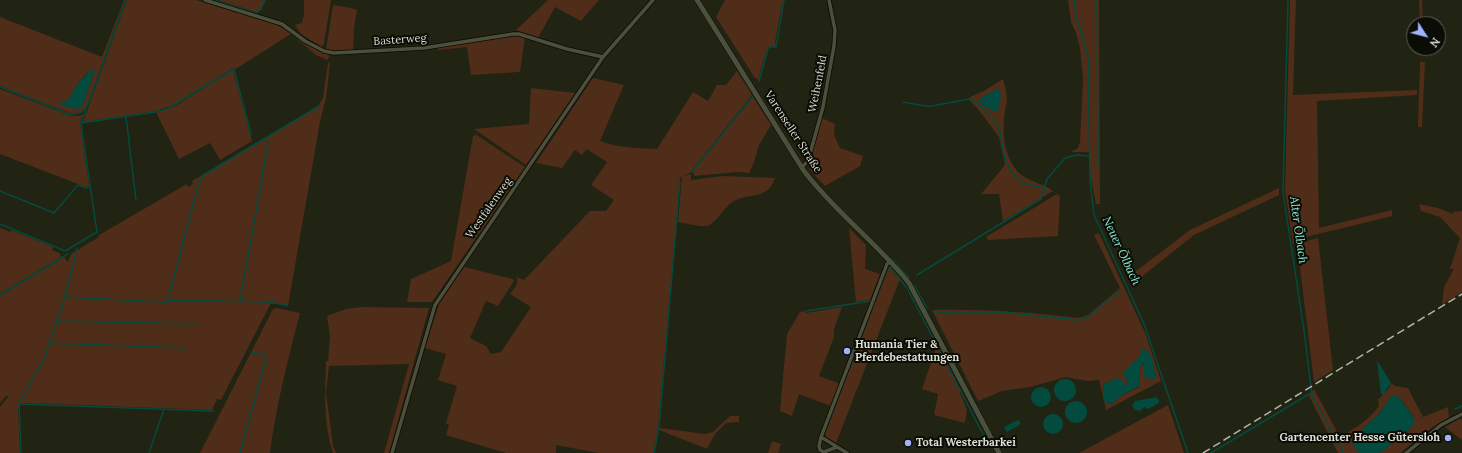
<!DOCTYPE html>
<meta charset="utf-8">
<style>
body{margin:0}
#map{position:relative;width:1462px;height:453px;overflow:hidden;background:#212313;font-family:Lora,serif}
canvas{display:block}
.north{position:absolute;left:1406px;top:16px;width:40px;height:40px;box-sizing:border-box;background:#0b0c05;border:1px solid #5f6058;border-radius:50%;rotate:126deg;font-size:11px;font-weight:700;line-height:16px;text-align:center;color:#dddfd5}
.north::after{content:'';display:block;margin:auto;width:14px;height:18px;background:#9fb3fd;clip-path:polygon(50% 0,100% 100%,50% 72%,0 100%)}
</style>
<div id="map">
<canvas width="1462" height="453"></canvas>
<div class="north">N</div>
</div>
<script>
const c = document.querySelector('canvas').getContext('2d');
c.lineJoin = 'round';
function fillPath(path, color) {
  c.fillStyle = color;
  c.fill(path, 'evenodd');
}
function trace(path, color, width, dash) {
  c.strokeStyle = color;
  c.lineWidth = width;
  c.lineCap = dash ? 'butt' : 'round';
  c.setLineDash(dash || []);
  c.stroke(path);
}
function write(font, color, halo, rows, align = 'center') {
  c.font = font + ' Lora,serif';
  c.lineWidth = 4;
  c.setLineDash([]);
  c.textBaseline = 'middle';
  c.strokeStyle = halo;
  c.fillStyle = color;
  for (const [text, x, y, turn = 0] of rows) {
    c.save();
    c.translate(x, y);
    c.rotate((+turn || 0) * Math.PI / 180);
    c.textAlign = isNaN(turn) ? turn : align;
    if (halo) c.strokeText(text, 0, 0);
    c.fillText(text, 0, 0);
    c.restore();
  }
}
fillPath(new Path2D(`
 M124 0H125L86 108 79 113 72 114 0 86V17L102 57ZM87 73 93 75 83 105 61 103 68 100 79 82Z
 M127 0H196L273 23 284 29 291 34 234 70 233 68 174 105 156 111 83 122Z
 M218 0H265L261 9 256 12Z
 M304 0H331L324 43 322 47 301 34 295 25 302 23 304 15Z
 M548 0H599L581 21 555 7 538 38 516 30Z
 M725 0H783L775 42 776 45 775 46H770C766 50 759 74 759 80L755 78 716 17Z
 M1068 0H1099L1100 204H1096L1091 179 1089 152H1071L1078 148 1080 142 1083 79 1080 48 1076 33 1071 22Z
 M1290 0H1296L1293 95 1417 90V95L1317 101 1319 228 1392 210V216L1302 238 1303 242 1318 238 1333 370 1314 382 1297 243 1293 244 1285 191Z
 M1419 0H1422L1423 24H1420Z
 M333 5 351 8 357 10 354 28 353 51 333 52 326 50Z
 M515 35 525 37 520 72 471 75 467 47 438 50V47Z
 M298 37 324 53 329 54V57L327 60 316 55 297 39Z
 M1420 62H1425L1422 127H1418Z
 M328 63H330L326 98 320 122 288 306 271 303 221 400 217 399 212 410 22 403 18 408 20 453H0V407L9 396H6L0 403V296L64 257 68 262 71 254 99 237V235L187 184 188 187 193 184 192 181 318 106 323 98Z
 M233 70 252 141 220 160 210 143 179 159 156 112 175 106Z
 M737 71 752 95 690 173 680 178 669 177 680 178 658 428 653 453H599L556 445V453H506L446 435 449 425 446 423 457 386 438 380 446 354 425 348 439 304 464 267 513 279 514 281 498 306 486 301 470 338 486 346 491 354 501 352 531 307 510 294C514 289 519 283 517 277L524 280 590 211H606L614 200 591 185 607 162 587 149 582 155 575 150 562 168 536 163 593 78 624 85 600 141C618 148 638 148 657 149L693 92 708 101 717 85H726Z
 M1003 79C1005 86 1007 93 1007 101 1006 107 1004 113 1004 119 1002 137 1006 159 1018 172 1028 182 1043 183 1053 191L1003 221 999 194H981L1005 165 999 137 978 109 970 101V97L984 91Z
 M531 88 575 93 526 165 474 129 529 124Z
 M0 89 71 116H79L83 114 80 123 89 186 86 187 0 154Z
 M753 97 771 125 759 145 754 162 749 173 738 172 694 176 693 171Z
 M822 118 835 124 834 135 840 148 863 156 860 166 825 186 810 170 808 165Z
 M475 134 525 167 432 302H407L411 279 451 261 473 136H475Z
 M691 174V180L724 176 775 178C767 202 748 191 731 203 723 209 715 225 706 226 698 227 687 223 678 222L682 177Z
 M1279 188V195L1194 235 1134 283 1131 275 1190 230Z
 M1057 194 1060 196 1058 236 988 240 986 237Z
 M1419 204 1438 208 1453 214V212L1462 211V292L1442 305 1444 287 1454 269H1450L1460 238 1440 217 1421 211Z
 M0 228 10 232 11 230 53 247 52 250 59 253 61 257 0 294Z
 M849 228 866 245 865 269 880 274 870 300 856 302Z
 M1099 233 1146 335 1161 381 1106 410 1099 380 1088 381 1066 377 1030 387 1002 391 978 401 932 310C981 309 1029 312 1078 318L1088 315 1120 288 1094 235ZM1144 349 1147 350 1156 375 1142 364 1140 369 1139 387 1122 395 1112 404 1105 401 1103 390 1104 384C1112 378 1118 381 1126 386L1128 384 1126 380 1131 364 1138 359Z
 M890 268 900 279 836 443 826 437 825 434 888 269Z
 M361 307 429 308 389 453H384L409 364 329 366 326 393 333 446 336 453H333C323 423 325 392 326 361H328L330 336 327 316 346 309Z
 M842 307 834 329V337L819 376 840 384 831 406 799 394 792 416 780 411 787 334 800 312 805 311 806 313Z
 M276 308 300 313C288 359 276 406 270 453H200L273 309Z
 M937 345 961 391 960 393 967 410 965 423 934 415 938 394 922 389Z
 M1391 383 1395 386 1408 388 1423 417 1448 407 1449 417 1433 427 1400 453H1380L1414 425V417L1399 397 1390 398 1378 415 1352 439 1359 453H1338L1309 396 1314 389 1340 437C1355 428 1369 420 1379 406L1378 400 1390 387Z
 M1168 405 1184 453H1079Z
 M730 416H739V422L726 423 715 434 707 449 659 430 660 428 705 434 713 432Z
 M1459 419 1462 420V440L1445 427Z
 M772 441 781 444 778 453H768Z`), '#502d18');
fillPath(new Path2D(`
 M92 69H95L83 105 76 109 60 105 61 103 68 100 79 82Z
 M998 88 1001 95 998 111 995 112 979 103 981 98Z
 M1145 349C1151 352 1157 373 1155 379L1145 378 1143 375 1144 364H1142L1140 369 1139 386 1122 395 1112 404 1106 403C1102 398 1103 390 1104 384L1117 378 1120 379 1126 386 1128 384 1123 373 1131 364 1138 359 1142 350Z
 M1377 360 1391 383 1383 395 1381 394Z
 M1054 390a11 11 0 1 1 22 0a11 11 0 1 1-22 0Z
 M1031 397a10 10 0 1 1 20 0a10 10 0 1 1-20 0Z
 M1393 395 1399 397 1414 418V425L1380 453H1359L1352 443V439L1378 415 1390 398Z
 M1157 397 1159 400V403L1148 409 1144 407 1141 411 1135 410 1132 405 1135 401Z
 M1065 412a11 11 0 1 1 22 0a11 11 0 1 1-22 0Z
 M1043 424a10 10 0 1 1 20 0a10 10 0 1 1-20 0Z
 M1018 420 1021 424 1007 432 1004 427Z`), '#034b3f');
trace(new Path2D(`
 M214 0 256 13 261 9 265 0
 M1074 0 1076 15 1088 56 1090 180 1094 215 1144 324 1188 453
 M1097 0 1098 165
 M1288 0 1283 192 1304 330 1312 396 1343 453
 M759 81 768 49 770 47H776L777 41 784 0
 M0 87 71 115C81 114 85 111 89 102L126 0
 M903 102 925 106H932L969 99 975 101 994 120 999 129 1005 159 1012 173 1023 183 1044 188
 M126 117 136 200
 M81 123 155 112 167 109 234 69 251 134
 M692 172 753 96
 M0 191 54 213 78 185 86 188 90 187
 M0 224 65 251 97 232 81 124 86 109
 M893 260 909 278
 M917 275 1041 199 1047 179 1065 158 1077 155 1089 156
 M914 285 927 308
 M0 295 68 254
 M66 297 164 302 168 300
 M240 301 268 144 267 138
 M287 305 267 302 168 300 199 182 202 176 319 106
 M806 311 871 301
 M934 311 941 313 952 312H1003L1077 320 1083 319 1088 317 1120 291
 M58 321 196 324
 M51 343 185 348
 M20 404 213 411
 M1455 409 1462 406
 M825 432 888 267H890L907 288 984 436
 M21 453 19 403 44 359 65 297 77 248
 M149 453 164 409
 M240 453 267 356 252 352
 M654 453 659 427 680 182
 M1211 453 1311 393`), '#034b3f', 1.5);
const street = new Path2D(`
 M205 0 282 24 305 41 324 51 334 53 424 48 513 34H519L567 49 603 57
 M802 167 808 161 823 107 834 46 835 30 829 0
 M821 437 847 453
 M837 447 824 452 820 450 819 446 821 437 887 264 889 262
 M392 453 435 305 603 57 653 0
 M1406 453 1441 425 1462 414`);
const secondary = new Path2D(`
 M697 0 804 171C835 212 877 243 909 283L999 453`);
trace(street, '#0b0c01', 5);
trace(secondary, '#0b0c01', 6);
trace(street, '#4d4f3d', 3.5);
trace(secondary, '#4d4f3d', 5);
trace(new Path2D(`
 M1203 453 1462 294`), '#b3b5aa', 1.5, [8, 4]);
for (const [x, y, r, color] of [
 [847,351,4,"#9fb3fd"],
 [1448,438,4,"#9fb3fd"],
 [908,443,4,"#9fb3fd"]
]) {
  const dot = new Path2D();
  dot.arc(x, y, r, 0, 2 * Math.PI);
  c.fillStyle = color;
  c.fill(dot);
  trace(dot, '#0b0c05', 1.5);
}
write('11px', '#dddfd5', '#0b0c05', [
 ["Basterweg",400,40,-4],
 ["Weihenfeld",818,84,-79],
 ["Varenseller Straße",793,132,57],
 ["Westfalenweg",489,208,-55]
]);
write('bold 11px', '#dddfd5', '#0b0c05', [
 ["Humania Tier &",855,345],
 ["Pferdebestattungen",855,358],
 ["Gartencenter Hesse Gütersloh",1440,438,"right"],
 ["Total Westerbarkei",916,443]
], 'left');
write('italic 12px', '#89e9d3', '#0b0c05', [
 ["Alter Ölbach",1298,230,82],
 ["Neuer Ölbach",1121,251,65]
]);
</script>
